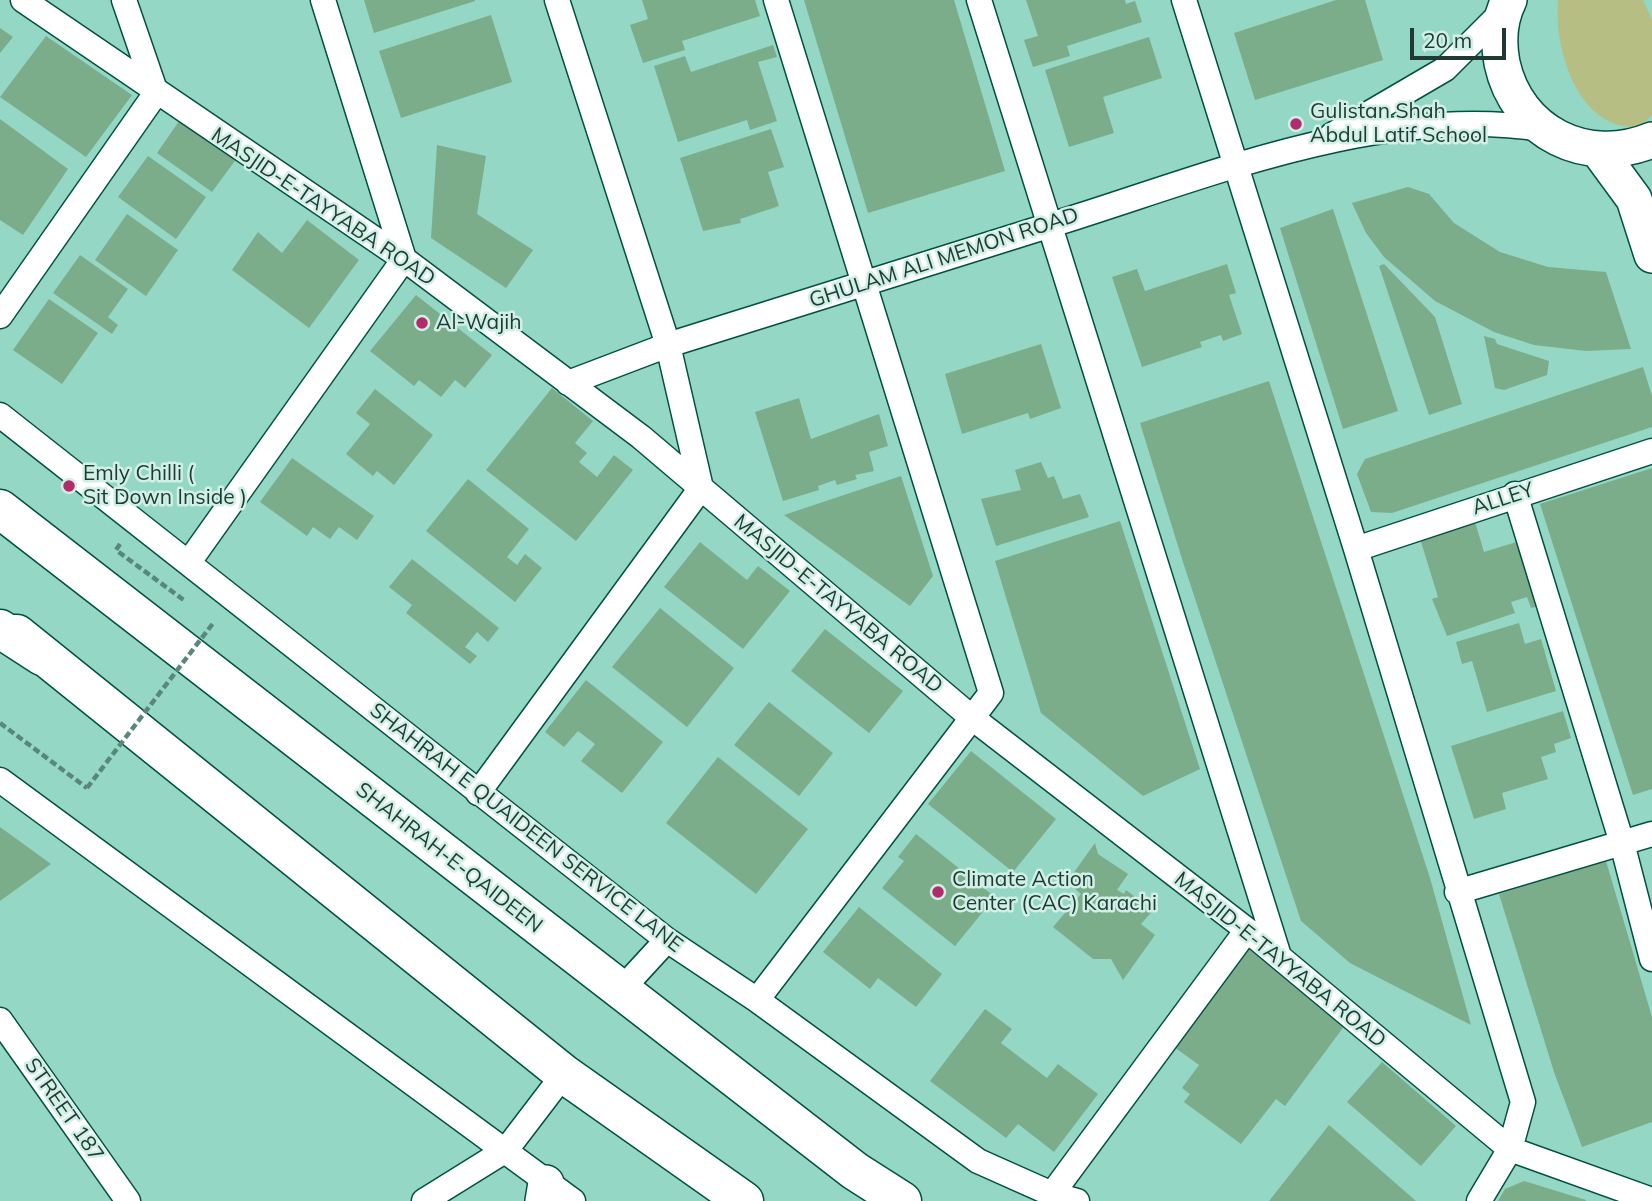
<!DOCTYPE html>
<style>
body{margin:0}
#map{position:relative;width:1652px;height:1201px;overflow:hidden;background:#94d7c4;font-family:Mulish,sans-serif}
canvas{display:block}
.scale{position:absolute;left:1410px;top:28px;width:96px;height:32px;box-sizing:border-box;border:4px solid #1f3a33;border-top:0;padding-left:9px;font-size:21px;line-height:24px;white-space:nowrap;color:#1f3a33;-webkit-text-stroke:5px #d0f0e6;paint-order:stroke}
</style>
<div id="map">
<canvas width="1652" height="1201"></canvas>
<div class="scale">20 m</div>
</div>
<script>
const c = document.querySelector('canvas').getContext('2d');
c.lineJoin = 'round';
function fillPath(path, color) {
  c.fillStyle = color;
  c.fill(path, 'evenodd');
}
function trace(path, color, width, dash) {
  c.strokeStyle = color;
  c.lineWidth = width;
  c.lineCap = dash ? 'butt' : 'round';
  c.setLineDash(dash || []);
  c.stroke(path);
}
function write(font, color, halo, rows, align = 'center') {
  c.font = font + ' Mulish,sans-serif';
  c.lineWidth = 5;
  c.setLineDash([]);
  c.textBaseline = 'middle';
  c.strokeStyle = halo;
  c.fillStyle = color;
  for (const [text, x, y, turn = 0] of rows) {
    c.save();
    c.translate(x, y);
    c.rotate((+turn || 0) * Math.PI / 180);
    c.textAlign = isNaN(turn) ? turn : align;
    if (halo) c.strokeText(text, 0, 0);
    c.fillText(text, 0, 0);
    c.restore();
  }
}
fillPath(new Path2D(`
 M1558 0H1643L1652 20V115C1642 127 1633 129 1619 125 1572 112 1554 42 1558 0Z`), '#b6be83');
fillPath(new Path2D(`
 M364 0H475V1L374 33Z
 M642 0H755L760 16 682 41 685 50 643 63 630 25 648 19Z
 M804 0H954L1005 171 868 213Z
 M1026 0H1125L1126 4 1135 1 1142 22 1067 46 1070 56 1033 67 1024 40 1038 36Z
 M1336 0H1365L1383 60 1255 100 1234 33Z
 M491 15 512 82 401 118 379 51Z
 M0 28 13 37 0 53Z
 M46 36 132 95 86 157 0 97Z
 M1149 37 1162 78 1103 97 1114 133 1069 147 1045 70Z
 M773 45 777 57 758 62 777 121 750 130 747 120 678 142 654 66 685 56 691 72Z
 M184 114 240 154 212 192 157 153Z
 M0 119 68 169 23 235 0 220Z
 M771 129 784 167 768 172 779 206 740 219 741 223 703 231 680 158Z
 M437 145 486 156 477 214 533 250 506 288 431 238Z
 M148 156 206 197 176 239 118 197Z
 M1408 187 1429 194 1454 223 1500 252 1548 267 1606 272 1631 349 1586 351 1534 345 1494 332 1435 301 1384 257 1366 233 1352 203Z
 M1333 209 1398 411 1343 429 1280 228Z
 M127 214 178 250 146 296 95 260Z
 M307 220 359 260 309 328 232 270 258 232 282 253Z
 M80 255 128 289 108 317 118 325 112 334 53 293Z
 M1227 264 1236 293 1229 295 1242 334 1223 341 1221 335 1200 342 1202 347 1142 367 1112 277 1137 269 1145 291Z
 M1384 264 1435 317 1462 404 1429 415 1379 266Z
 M416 295 492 355 465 388 455 380 441 397 419 380 414 386 370 351Z
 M49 299 98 333 62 384 13 350Z
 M1484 336 1495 339 1497 344 1549 361 1547 375 1504 390 1495 388Z
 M1041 344 1061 408 1030 419 1028 413 962 434 945 374Z
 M1643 367 1652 396V427L1392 513 1371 512 1357 474 1365 459Z
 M1269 381 1430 878 1471 1025 1350 963 1301 921 1182 559 1140 423Z
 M552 388 593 421 575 443 587 453 579 462 597 477 614 455 633 470 576 541 486 470Z
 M375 389 433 435 394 485 377 471 373 476 346 454 370 424 356 413Z
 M799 398 811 439 879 414 888 446 869 452 874 471 855 475 857 479 837 485 835 480 818 486 819 490 783 501 755 412Z
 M292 458 374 516 357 540 339 527 330 539 313 527 307 536 260 502Z
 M1041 462 1048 478 1054 476 1063 499 1080 494 1089 517 996 546 981 499 1021 490 1015 470Z
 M1652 468V789L1633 795 1540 504Z
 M901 476 933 576 910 606 784 515Z
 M468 479 529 529 507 557 517 565 525 554 542 568 515 602 426 531Z
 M1473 515 1484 552 1523 540 1543 605 1531 608 1527 597 1511 602 1515 613 1447 636 1432 599 1438 597 1418 532Z
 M1120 521 1200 769 1143 796 1041 713 995 561Z
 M700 542 747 580 758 566 790 591 743 649 664 587Z
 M412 559 499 628 488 642 477 632 465 647 477 656 470 664 406 613 412 605 389 587Z
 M660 608 734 668 687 727 612 667Z
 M1519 623 1525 644 1541 639 1556 691 1487 712 1472 661 1462 664 1456 642Z
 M825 629 903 691 869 733 791 671Z
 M586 680 663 742 622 793 581 761 595 744 578 731 564 747 545 732Z
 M769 702 833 753 799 796 734 745Z
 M1563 711 1571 738 1554 744 1556 752 1541 757 1548 779 1502 793 1506 809 1474 819 1451 746Z
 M971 751 1056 819 1013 872 928 804Z
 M718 757 808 829 756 894 666 823Z
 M0 827 51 864 0 901Z
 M916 834 995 897 955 946 882 888 904 861 898 857Z
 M1095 843 1098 854 1128 874 1117 890 1124 894 1126 890 1146 905 1150 902 1156 907 1141 924 1155 935 1123 980 1111 959H1093L1053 927 1081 894 1067 882Z
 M1606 861 1652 1017V1122L1582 1147 1554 1072 1499 894Z
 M859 907 942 974 916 1007 878 978 870 989 823 952Z
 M1252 943 1351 1017 1285 1106 1276 1099 1241 1144 1184 1102 1190 1094 1182 1088 1199 1065 1174 1047Z
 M985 1009 1012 1029 1001 1043 1047 1078 1058 1064 1098 1094 1054 1152 1018 1124 1006 1138 930 1081Z
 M1382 1062 1456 1126 1421 1166 1347 1102Z
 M1329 1125 1416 1201H1269Z
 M1524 1181 1586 1200V1201H1498L1505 1189Z`), '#7bad8b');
const street = new Path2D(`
 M23 0 404 259 641 437 971 717 1247 930 1510 1149 1652 1200
 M979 0 1279 956
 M1184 0 1356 549 1523 1102 1510 1149 1479 1201
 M1332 135 1445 69 1503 11
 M0 316 156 93 124 0
 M568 383 668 345C803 303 938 260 1073 218 1221 171 1384 105 1542 129
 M0 415 667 940 757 1000 978 1161 1052 1194 1077 1201
 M1515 494 1622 843 1652 959
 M1356 549 1652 451
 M189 562 404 259 323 0
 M0 780 573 1201
 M478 793 701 488 668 345 557 0
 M1457 892 1652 834
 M621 990 667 940
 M757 1000 991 693 776 0
 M0 1020 128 1201
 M1052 1194 1247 930
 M424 1201 506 1150 564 1074`);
const secondary = new Path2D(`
 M1509 0C1499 20 1498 42 1502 63 1517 133 1587 167 1652 140
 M1598 150 1634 199 1652 255
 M543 1201 546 1183`);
const primary = new Path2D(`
 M0 509 855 1171 902 1201
 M17 634 564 1074 744 1201`);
const highway = new Path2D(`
 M0 629 42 656`);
trace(street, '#015142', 27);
trace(secondary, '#015142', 38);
trace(primary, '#015142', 41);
trace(highway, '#015142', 41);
trace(new Path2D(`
 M120 544 116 550 185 601
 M0 723 87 788`), '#59877a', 4.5, [7, 3.5]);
trace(street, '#fff', 24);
trace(secondary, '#fff', 35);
trace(primary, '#fff', 38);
trace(highway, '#fff', 38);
trace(new Path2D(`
 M87 788 214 622`), '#59877a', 4.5, [7, 3.5]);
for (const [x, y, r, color] of [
 [1296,124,7,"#b12b6f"],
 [422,323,7,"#b12b6f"],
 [69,486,7,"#b12b6f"],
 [938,892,7,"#b12b6f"]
]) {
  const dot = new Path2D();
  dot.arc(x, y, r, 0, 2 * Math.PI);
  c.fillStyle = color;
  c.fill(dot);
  trace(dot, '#d0f0e6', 2.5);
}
write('21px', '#1f3a33', '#d0f0e6', [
 ["Gulistan Shah",1310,112],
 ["Abdul Latif School",1310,136],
 ["Al-Wajih",436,323],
 ["Emly Chilli (",83,474],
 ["Sit Down Inside )",83,498],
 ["Climate Action",952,880],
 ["Center (CAC) Karachi",952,904]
], 'left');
write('21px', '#1f3a33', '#d0f0e6', [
 ["MASJID-E-TAYYABA ROAD",323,207,34],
 ["GHULAM ALI MEMON ROAD",944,258,-18],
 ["ALLEY",1503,499,-18],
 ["MASJID-E-TAYYABA ROAD",838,604,40],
 ["SHAHRAH E QUAIDEEN SERVICE LANE",526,828,38],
 ["SHAHRAH-E-QAIDEEN",449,858,38],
 ["MASJID-E-TAYYABA ROAD",1280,960,39],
 ["STREET 187",64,1110,55]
]);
</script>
